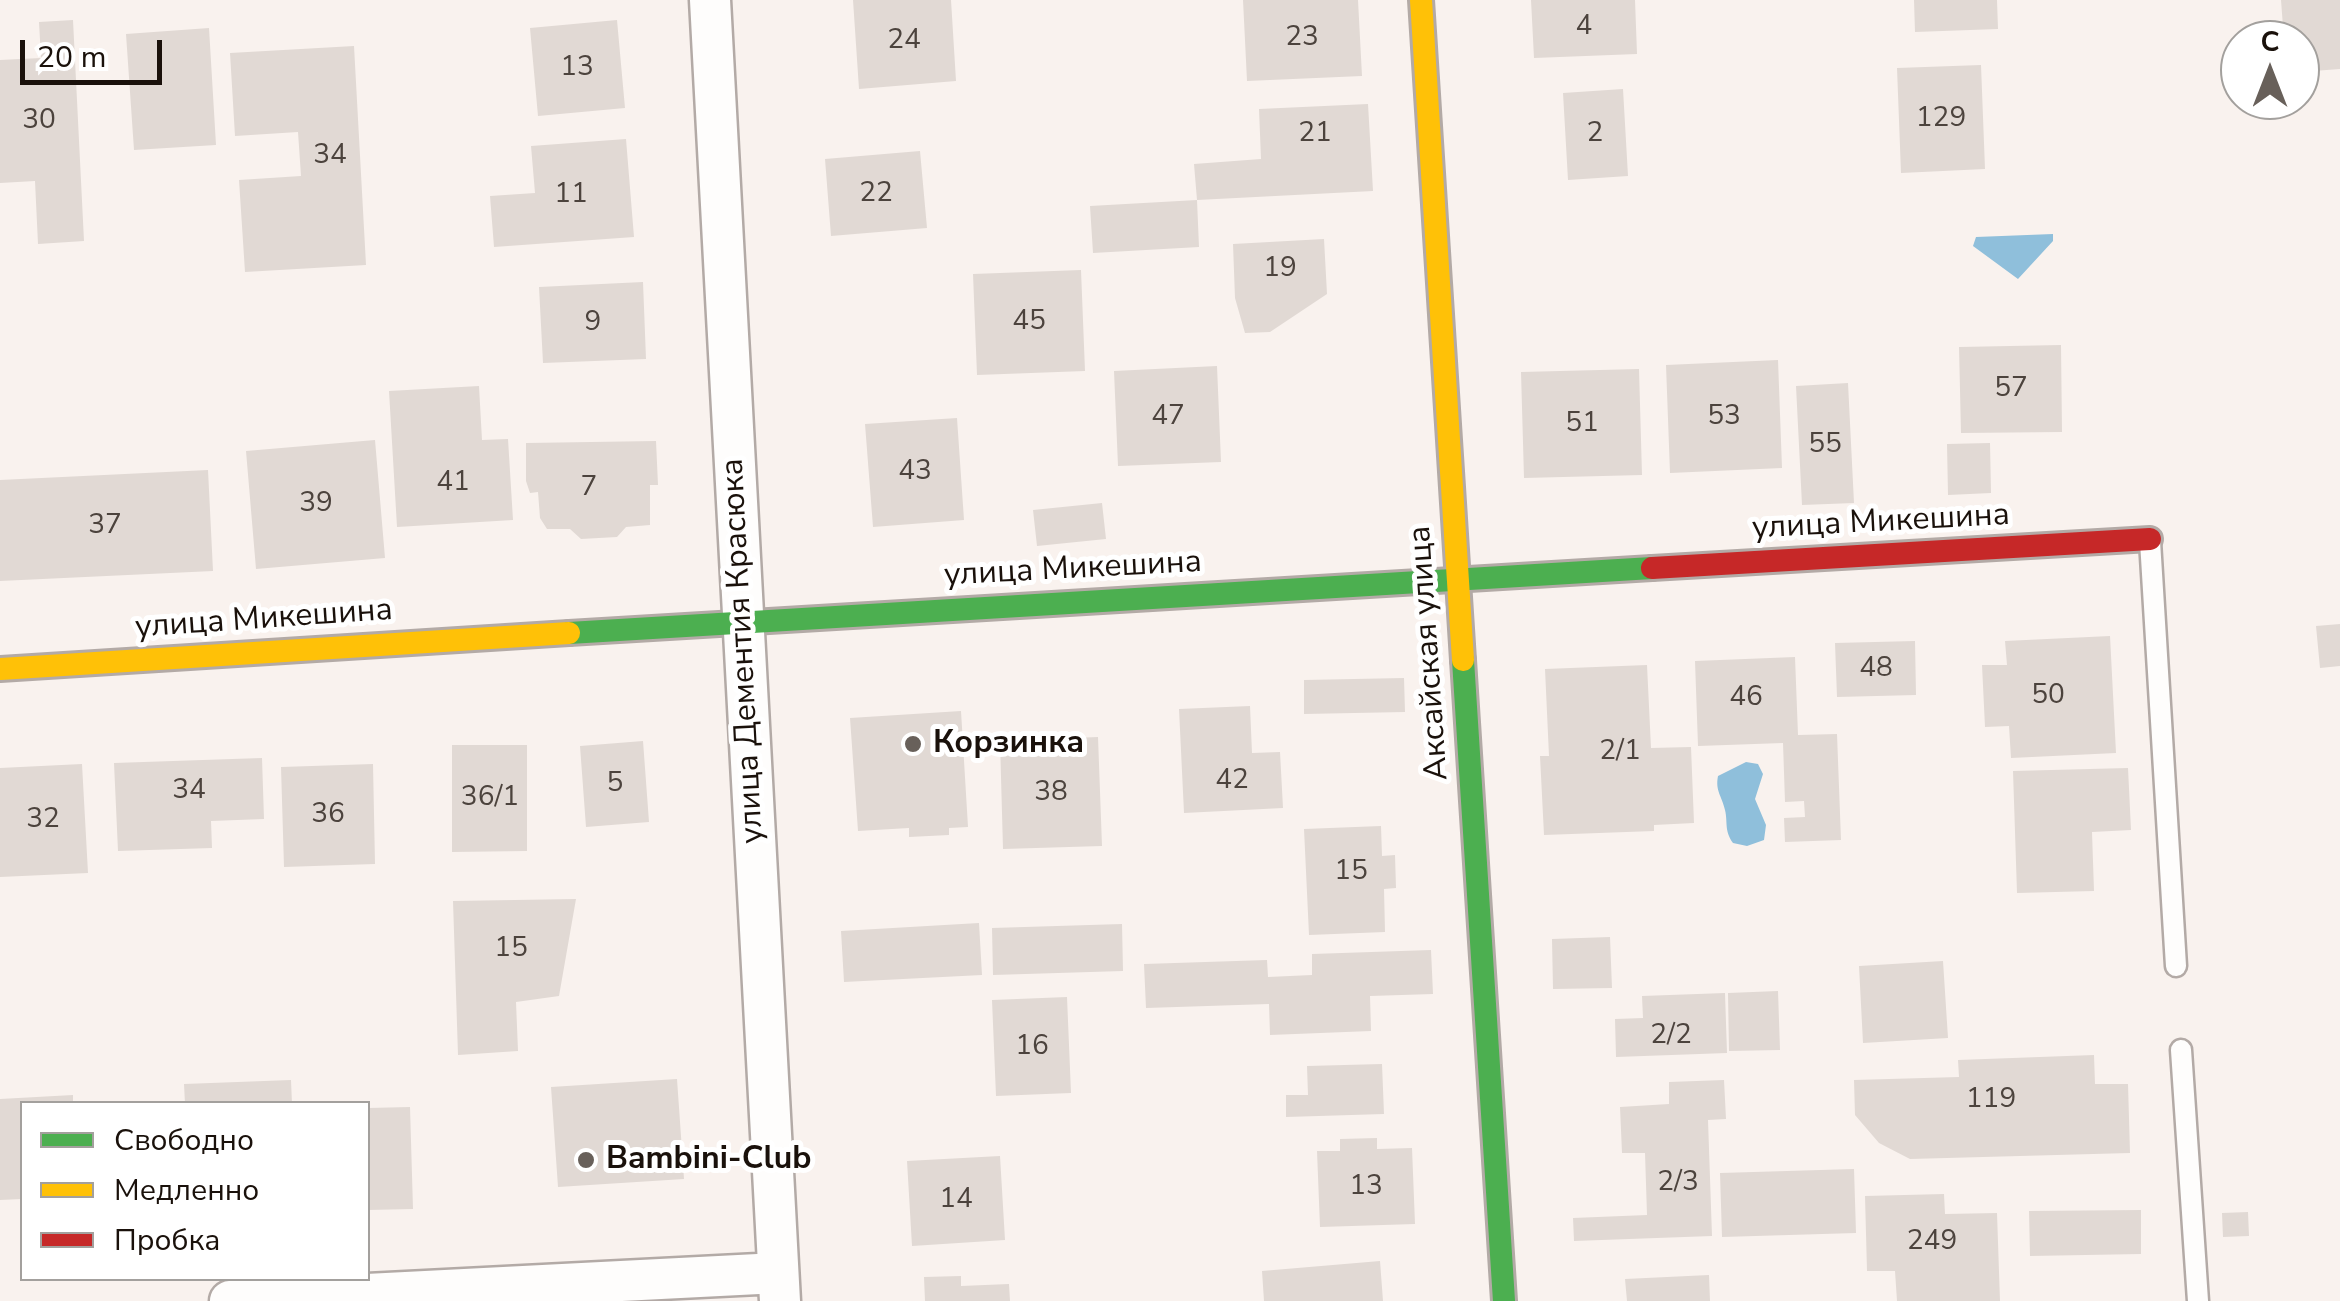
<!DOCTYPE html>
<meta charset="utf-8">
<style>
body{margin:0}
#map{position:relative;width:2340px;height:1301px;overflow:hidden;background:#f9f2ee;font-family:"Nunito Sans",sans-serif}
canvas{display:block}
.legend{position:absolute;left:20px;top:1101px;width:350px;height:180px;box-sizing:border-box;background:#fff;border:2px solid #a3a09d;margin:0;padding:12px 18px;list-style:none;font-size:30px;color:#1a110b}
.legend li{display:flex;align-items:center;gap:20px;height:50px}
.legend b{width:50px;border:2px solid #a3a09d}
.north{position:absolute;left:2220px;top:20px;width:100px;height:100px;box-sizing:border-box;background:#fff;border:2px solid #a3a09d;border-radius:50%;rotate:0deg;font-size:28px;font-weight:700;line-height:40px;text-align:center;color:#1a110b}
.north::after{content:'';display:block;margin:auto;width:35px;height:45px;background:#68605a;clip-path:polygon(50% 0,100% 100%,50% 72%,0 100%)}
.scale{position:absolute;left:20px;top:40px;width:142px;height:45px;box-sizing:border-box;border:5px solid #1a110b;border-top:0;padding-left:12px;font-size:30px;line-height:35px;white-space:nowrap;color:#1a110b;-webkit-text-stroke:8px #fff;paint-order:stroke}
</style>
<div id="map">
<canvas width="2340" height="1301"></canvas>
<ul class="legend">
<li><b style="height:12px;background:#4caf50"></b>Свободно</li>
<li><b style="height:12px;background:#ffc107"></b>Медленно</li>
<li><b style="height:12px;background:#c62828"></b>Пробка</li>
</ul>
<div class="north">С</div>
<div class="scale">20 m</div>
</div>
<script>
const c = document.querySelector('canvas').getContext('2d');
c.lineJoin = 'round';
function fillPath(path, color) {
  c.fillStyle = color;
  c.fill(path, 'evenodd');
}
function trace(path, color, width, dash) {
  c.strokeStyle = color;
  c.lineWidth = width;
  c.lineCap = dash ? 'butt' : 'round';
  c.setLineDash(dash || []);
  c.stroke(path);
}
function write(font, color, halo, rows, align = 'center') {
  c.font = font + ' "Nunito Sans",sans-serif';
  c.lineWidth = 10;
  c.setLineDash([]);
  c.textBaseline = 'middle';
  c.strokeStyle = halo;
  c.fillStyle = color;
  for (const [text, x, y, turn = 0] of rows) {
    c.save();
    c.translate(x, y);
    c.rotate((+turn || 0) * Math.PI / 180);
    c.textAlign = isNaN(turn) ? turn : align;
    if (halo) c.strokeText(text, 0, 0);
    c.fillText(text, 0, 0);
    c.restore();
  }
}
fillPath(new Path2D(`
 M2053 234V241L2018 279 1973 246 1976 237Z
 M1746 762 1758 764 1763 774 1755 799 1766 825 1764 840 1747 846 1733 843C1724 830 1728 823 1725 810 1722 796 1715 791 1718 776Z`), '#8fbfdb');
fillPath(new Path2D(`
 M853 0H951L956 81 859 89Z
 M1243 0H1358L1362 76 1247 81Z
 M1531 0H1635L1637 54 1534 58Z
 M1914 0H1997L1998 29 1915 32Z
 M2281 0H2340V69L2300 72V40H2284Z
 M73 20 84 241 38 244 35 181 0 183V60L41 58 39 22Z
 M617 20 625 108 538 116 530 28Z
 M209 28 216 145 134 150 126 34Z
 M354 46 366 265 245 272 239 180 301 176 298 132 235 136 230 53Z
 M1981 65 1985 169 1901 173 1897 68Z
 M1623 89 1628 176 1568 180 1563 93Z
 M1368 104 1373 191 1197 200 1199 247 1093 253 1090 206 1197 200 1194 164 1261 159 1259 109Z
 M626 139 634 237 494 247 490 196 535 193 531 146Z
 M920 151 927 228 831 236 825 159Z
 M1324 239 1327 294 1270 332 1245 333 1235 298 1233 244Z
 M1081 270 1085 371 977 375 973 274Z
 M643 282 646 359 543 363 539 287Z
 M2061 345 2062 432 1961 433 1959 347Z
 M1778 360 1782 468 1670 473 1666 365Z
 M1217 366 1221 462 1118 466 1114 371Z
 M1639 369 1642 475 1524 478 1521 372Z
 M1848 383 1854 503 1802 505 1796 386Z
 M479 386 482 440 508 439 513 520 397 527 389 391Z
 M957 418 964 520 873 527 865 424Z
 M375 440 385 558 256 569 246 451Z
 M656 441 658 485H650V525L626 527 617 537 581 539 570 529H547L540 518 538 492 530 493 526 481V443Z
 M1990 443 1991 493 1948 495 1947 444Z
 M208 470 213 571 0 581V480Z
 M1102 503 1106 539 1037 546 1033 510Z
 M2340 624V666L2320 668 2316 626Z
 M2110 636 2116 753 2011 758 2009 726 1985 727 1982 665H2007L2005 641Z
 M1915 641 1916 695 1837 697 1835 643Z
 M1795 657 1798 735 1837 734 1841 840 1785 842 1784 818 1805 817 1804 801 1785 802 1783 743 1698 746 1695 661Z
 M1647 665 1651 748 1691 747 1694 823 1654 825V831L1544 835 1540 756H1549L1545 669Z
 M1404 678 1405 712 1304 714V680Z
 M1250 706 1252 753 1280 752 1283 808 1184 813 1179 709Z
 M961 711 968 827 949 828V835L909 837V828L858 831 850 718Z
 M1098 737 1102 846 1003 849 1000 741Z
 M643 741 649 822 586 827 580 746Z
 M452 745H527V851L452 852Z
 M262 758 264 819 211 821 212 848 118 851 114 763Z
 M82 764 88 873 0 877V768Z
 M373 764 375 864 284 867 281 767Z
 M2128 768 2131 830 2092 832 2094 891 2017 893 2013 771Z
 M1381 826 1382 856 1395 855 1396 888 1384 889 1385 932 1309 935 1304 829Z
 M576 899 559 996 516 1002 518 1051 458 1055 453 901Z
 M979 923 982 975 844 982 841 931Z
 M1122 924 1123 971 993 975 992 928Z
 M1610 937 1612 988 1553 989 1552 939Z
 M1431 950 1433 994 1370 996 1371 1031 1270 1035 1269 1004 1146 1008 1144 964 1267 960 1268 977 1312 975V954Z
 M1943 961 1948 1038 1863 1043 1859 966Z
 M1778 991 1780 1050 1729 1051 1728 993Z
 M1725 993 1727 1053 1616 1057 1615 1019 1643 1018 1642 996Z
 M1067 997 1071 1093 996 1096 992 1000Z
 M2094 1055 2095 1084H2128L2130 1153 1910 1159 1879 1143 1855 1115 1854 1080 1959 1077 1958 1060Z
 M1382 1064 1384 1114 1286 1117V1095H1308L1307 1066Z
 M677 1079 684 1179 558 1187 551 1087Z
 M291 1080 292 1104H185L184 1084Z
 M1724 1080 1726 1119 1708 1120 1712 1236 1574 1241 1573 1218 1647 1215 1645 1153H1622L1620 1107 1669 1104V1082Z
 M73 1095V1104H22V1199L0 1200V1099Z
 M410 1107 413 1209 368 1210V1108Z
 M1377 1138V1149L1412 1148 1415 1224 1320 1227 1317 1151H1340V1139Z
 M1000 1156 1005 1240 912 1246 907 1161Z
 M1854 1169 1856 1233 1722 1237 1720 1173Z
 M1944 1194 1945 1214 1997 1213 2000 1301H1897L1895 1271H1867L1865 1196Z
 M2141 1210V1254L2030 1256 2029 1211Z
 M2248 1212 2249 1236 2223 1237 2222 1213Z
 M1380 1261 1383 1301H1264L1262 1271Z
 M1709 1275 1710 1301H1627L1625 1279Z
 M961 1276V1286L1009 1284 1010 1301H925L924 1277Z`), '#e1d9d4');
const lane = new Path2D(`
 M2150 541 2176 966
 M2181 1050 2198 1301`);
const street = new Path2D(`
 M710 0 780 1301
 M230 1301 778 1273`);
const fast = new Path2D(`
 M569 633 1652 568
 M1463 660 1504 1301`);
const slow = new Path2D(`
 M1421 0 1463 660
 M0 669 569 633`);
const jam = new Path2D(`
 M1652 568 2150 539`);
trace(lane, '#b3aaa6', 25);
trace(street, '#b3aaa6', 45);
trace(fast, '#b3aaa6', 28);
trace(slow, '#b3aaa6', 28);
trace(jam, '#b3aaa6', 28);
trace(lane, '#fefdfc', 20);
trace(street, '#fefdfc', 40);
trace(fast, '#4caf50', 22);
trace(slow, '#ffc107', 22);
trace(jam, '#c62828', 22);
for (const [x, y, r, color] of [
 [913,744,10,"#68605a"],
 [586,1160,10,"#68605a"]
]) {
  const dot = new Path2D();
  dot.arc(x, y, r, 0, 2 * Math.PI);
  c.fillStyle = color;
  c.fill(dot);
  trace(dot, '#fff', 4);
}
write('28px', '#4c433d', null, [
 ["4",1584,27],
 ["23",1302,38],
 ["24",904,41],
 ["13",577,68],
 ["129",1941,119],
 ["30",39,121],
 ["21",1315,134],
 ["2",1595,134],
 ["34",330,156],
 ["22",876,194],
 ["11",571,195],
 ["19",1280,269],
 ["45",1029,322],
 ["9",593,323],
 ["57",2011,389],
 ["47",1168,417],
 ["53",1724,417],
 ["51",1582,424],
 ["55",1825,445],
 ["43",915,472],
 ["41",453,483],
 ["7",589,488],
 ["39",316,504],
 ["37",105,526],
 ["48",1876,669],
 ["50",2048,696],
 ["46",1746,698],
 ["2/1",1620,752],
 ["42",1232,781],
 ["5",615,784],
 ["34",189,791],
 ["38",1051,793],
 ["36/1",490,798],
 ["36",328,815],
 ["32",43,820],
 ["15",1351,872],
 ["15",511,949],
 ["2/2",1671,1036],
 ["16",1032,1047],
 ["119",1991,1100],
 ["2/3",1678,1183],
 ["13",1366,1187],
 ["14",956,1200],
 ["249",1932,1242]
]);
write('32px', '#1a110b', '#fff', [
 ["улица Микешина",1881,523,-3],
 ["улица Микешина",1073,570,-3],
 ["улица Микешина",264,620,-4],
 ["улица Дементия Красюка",744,651,-93],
 ["Аксайская улица",1430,653,-94]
]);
write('bold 32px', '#1a110b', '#fff', [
 ["Корзинка",933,744],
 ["Bambini-Club",606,1160]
], 'left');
</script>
